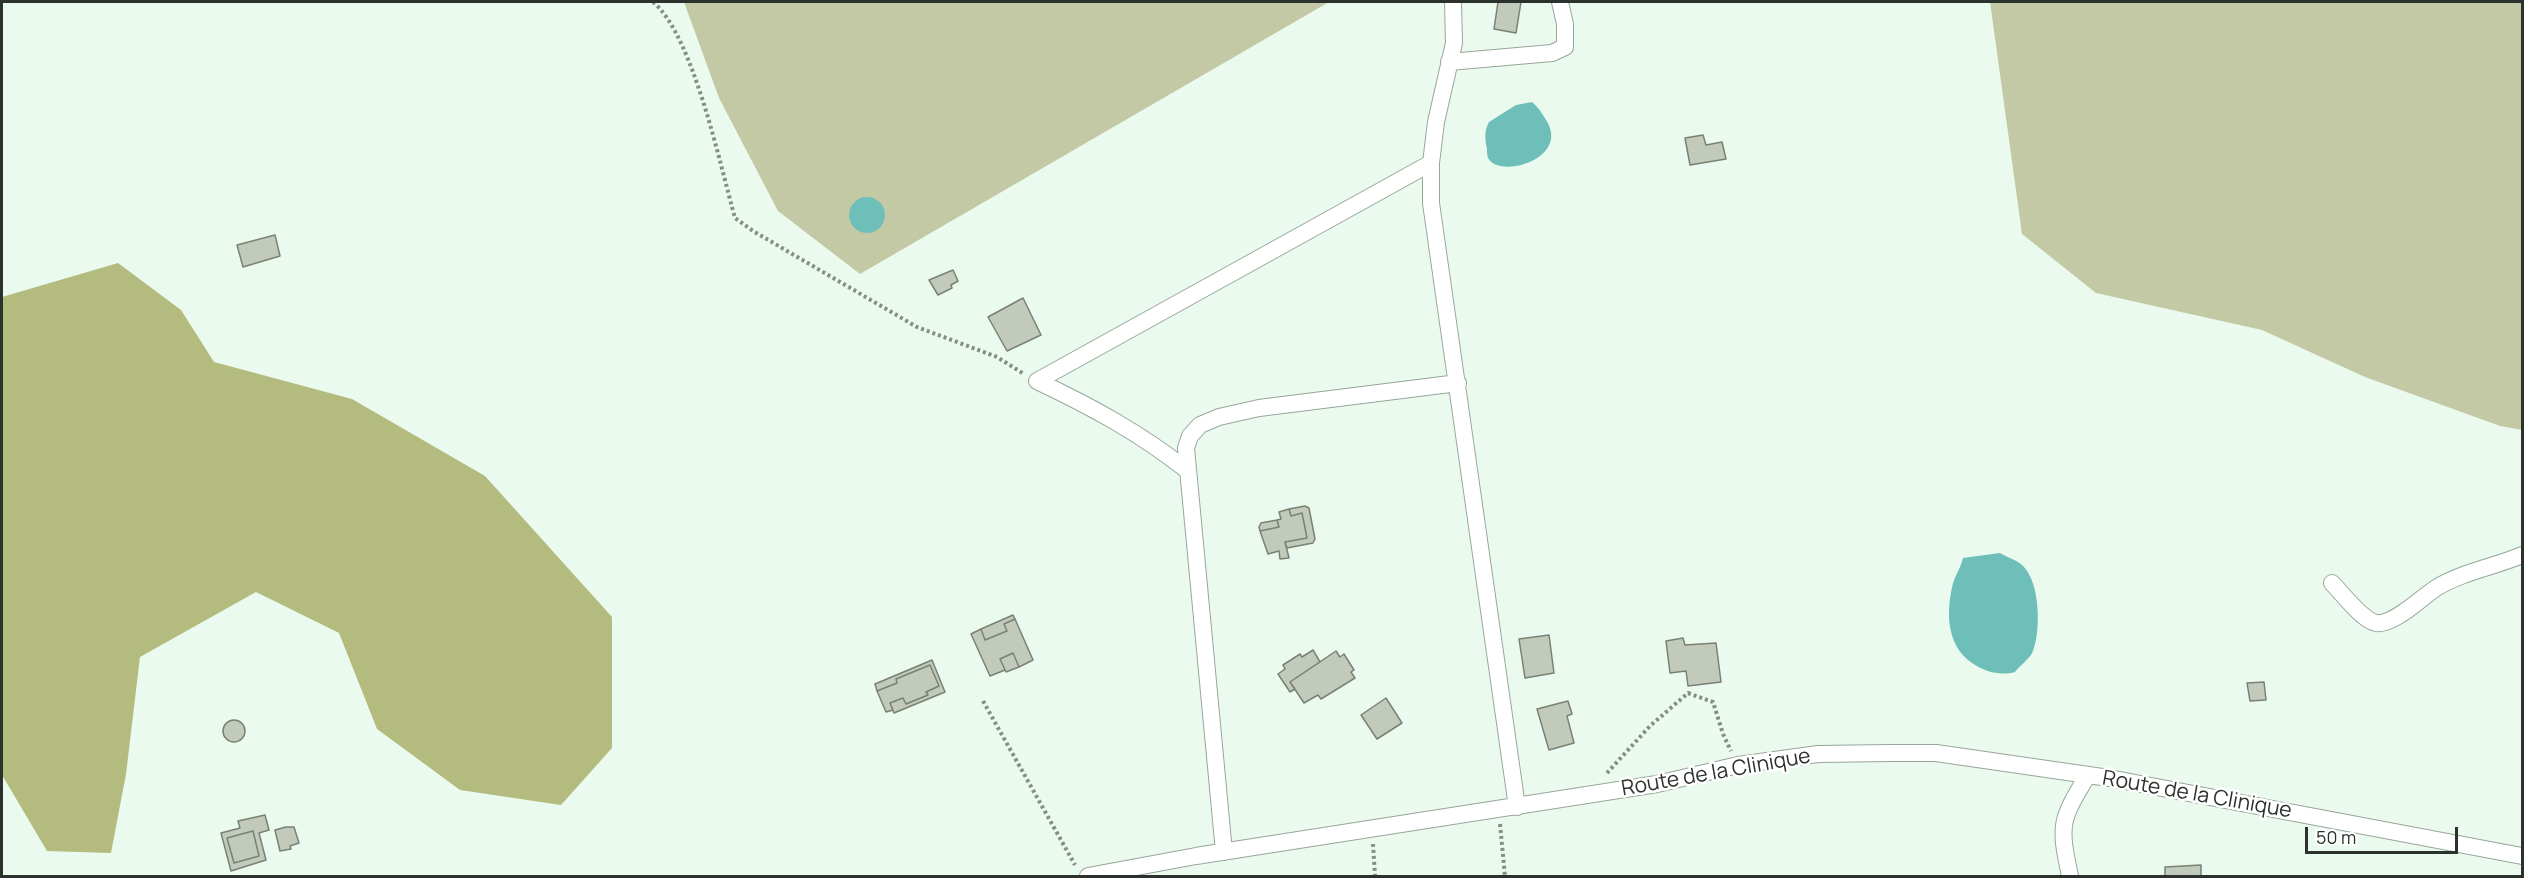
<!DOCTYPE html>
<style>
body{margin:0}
#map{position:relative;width:2524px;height:878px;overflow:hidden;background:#ebfaee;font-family:Manrope,sans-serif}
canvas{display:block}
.frame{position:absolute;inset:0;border:3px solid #2b312c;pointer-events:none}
.scale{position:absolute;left:2305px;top:827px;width:153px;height:27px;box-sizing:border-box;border:3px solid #2b312c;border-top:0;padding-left:8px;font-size:18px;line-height:21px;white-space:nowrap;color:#2b312c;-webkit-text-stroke:4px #fff;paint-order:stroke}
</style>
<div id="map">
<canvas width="2524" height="878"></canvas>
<div class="frame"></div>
<div class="scale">50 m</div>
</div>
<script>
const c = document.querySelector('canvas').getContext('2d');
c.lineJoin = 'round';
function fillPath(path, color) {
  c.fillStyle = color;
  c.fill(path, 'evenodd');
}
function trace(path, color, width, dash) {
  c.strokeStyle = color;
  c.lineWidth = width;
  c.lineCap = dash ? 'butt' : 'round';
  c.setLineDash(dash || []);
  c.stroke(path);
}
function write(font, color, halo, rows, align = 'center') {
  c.font = font + ' Manrope,sans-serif';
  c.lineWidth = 5;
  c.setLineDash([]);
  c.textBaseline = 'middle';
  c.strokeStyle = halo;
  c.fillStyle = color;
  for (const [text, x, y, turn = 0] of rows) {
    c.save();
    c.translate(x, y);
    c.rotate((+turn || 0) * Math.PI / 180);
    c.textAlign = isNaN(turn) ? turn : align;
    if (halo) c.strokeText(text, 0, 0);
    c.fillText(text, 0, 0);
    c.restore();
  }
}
fillPath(new Path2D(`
 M684 2H1329L860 274 778 211 719 98Z
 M1990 2H2522V430L2500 426 2365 377 2262 330 2096 293 2022 234Z`), '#c4c9a5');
fillPath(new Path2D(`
 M118 263 181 310 214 362 352 399 485 476 612 617V748L561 805 460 790 377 729 339 633 256 592 140 657 126 774 111 853 47 851 2 775V297Z`), '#b4bb7f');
fillPath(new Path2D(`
 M1532 102C1538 107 1542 113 1546 120 1571 158 1500 180 1488 158 1487 155 1487 152 1487 149 1485 139 1484 131 1489 122L1516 105Z
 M849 215a18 18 0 1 1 36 0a18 18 0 1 1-36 0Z
 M2000 553C2008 558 2018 560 2024 567 2040 584 2041 630 2033 651 2030 659 2020 665 2015 672 2000 676 1985 672 1972 663 1946 645 1946 612 1953 583 1956 574 1961 567 1963 558Z`), '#6ebfba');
const building = new Path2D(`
 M1498 2H1521L1516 33 1494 29Z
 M1703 135 1706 145 1722 142 1726 159 1690 165 1685 138Z
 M275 235 280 256 243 267 237 245Z
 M953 270 958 281 951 285 952 288 938 295 929 280Z
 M1023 298 1041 335 1007 351 988 317Z
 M1305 506 1309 508 1315 539 1313 543 1287 548 1285 542 1307 538 1302 513 1291 516 1289 509Z
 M1289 509 1291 516 1302 513 1307 538 1285 542 1289 558 1280 559 1279 551 1268 554 1260 531 1279 527 1277 520 1281 519 1279 512Z
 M1277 520 1279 527 1260 531 1259 527 1261 523Z
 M1013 615 1015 619 1004 624 1007 631 985 640 981 629Z
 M1015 619 1033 660 1019 667 1013 653 1000 659 1005 670 990 676 971 634 981 629 985 640 1007 631 1004 624Z
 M1549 635 1554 673 1525 678 1519 639Z
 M1683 638 1685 645 1716 643 1721 682 1688 686 1686 671 1670 673 1666 641Z
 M1313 650 1320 662 1290 682 1295 689 1290 692 1278 674 1285 669 1283 665 1300 654 1302 657Z
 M1336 651 1340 657 1344 654 1354 670 1351 672 1355 678 1321 699 1318 695 1304 703 1290 682Z
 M1013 653 1019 667 1006 672 1000 659Z
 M932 660 945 692 894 713 890 703 903 698 906 704 928 695 926 692 939 686 930 665 896 679 897 683 877 691 875 684Z
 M930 665 939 686 926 692 928 695 906 704 903 698 890 703 893 710 886 712 877 691 897 683 896 679Z
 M2264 682 2266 700 2250 701 2247 683Z
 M1386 698 1402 723 1377 739 1361 715Z
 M1568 701 1572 714 1567 716 1574 743 1549 750 1537 709Z
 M223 731a11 11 0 1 1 22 0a11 11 0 1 1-22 0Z
 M265 815 269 830 259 833 266 860 231 871 221 833 240 828 238 821ZM253 831 259 856 234 863 227 838Z
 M286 827H294L299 843 290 846 291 849 280 851 275 830Z
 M253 831 259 856 234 863 227 838Z
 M2201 865V876H2165V867Z`);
fillPath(building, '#c1cabb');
trace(building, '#798174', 1.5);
const minor = new Path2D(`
 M1453 2 1454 43 1436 122 1431 163V203L1517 807
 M1449 62 1552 53 1565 47V24L1560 2
 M1037 381 1431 163
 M1037 381C1092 407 1140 433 1188 471
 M2332 583C2342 593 2362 620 2376 623 2393 626 2422 597 2436 588 2462 572 2494 567 2522 555
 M1224 852 1186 448 1190 436 1200 425 1219 417 1259 408 1458 383
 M1088 876 1196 856 1657 784 1738 765 1818 754 1890 753H1936L2109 778 2522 856
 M2070 876C2059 825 2060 820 2088 775`);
trace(minor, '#98a69a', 18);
trace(new Path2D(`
 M653 2C693 35 720 165 735 218L753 231 917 327 997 357 1024 374
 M983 701 1075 865
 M1607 773 1650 726 1688 693 1713 702 1723 734 1731 751
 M1500 824 1505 876
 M1373 844 1375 876`), '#848e86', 4, [3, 3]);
trace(minor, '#fff', 16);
write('21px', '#2b312c', '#fff', [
 ["Route de la Clinique",1716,773,-10],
 ["Route de la Clinique",2197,795,10]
]);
</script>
